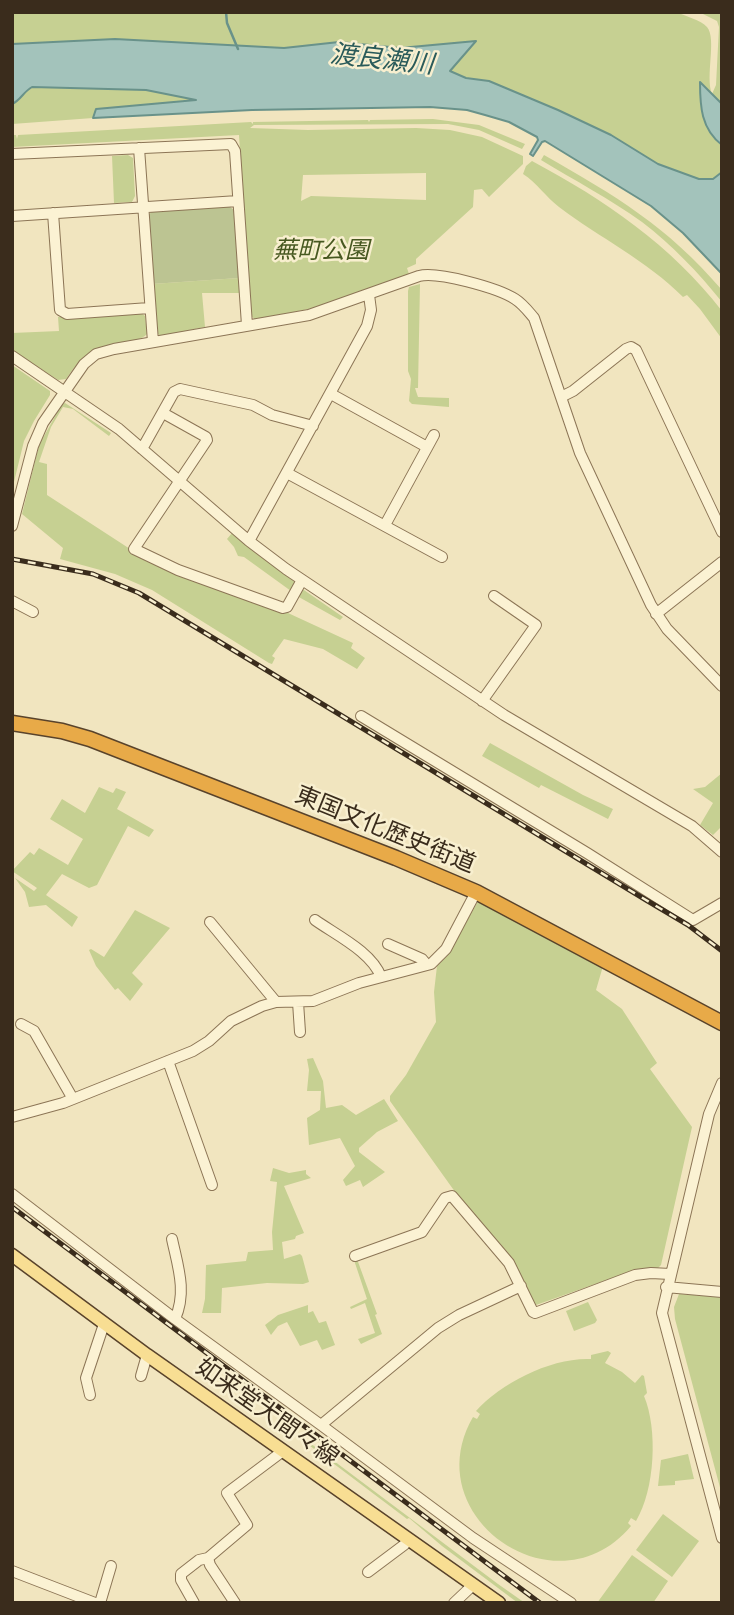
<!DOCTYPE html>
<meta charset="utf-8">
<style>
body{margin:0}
#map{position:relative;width:734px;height:1615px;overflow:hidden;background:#f1e5bf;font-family:"IBM Plex Serif",serif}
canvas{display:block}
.frame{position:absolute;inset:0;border:14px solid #3a2c1c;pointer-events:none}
</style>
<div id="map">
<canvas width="734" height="1615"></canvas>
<div class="frame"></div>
</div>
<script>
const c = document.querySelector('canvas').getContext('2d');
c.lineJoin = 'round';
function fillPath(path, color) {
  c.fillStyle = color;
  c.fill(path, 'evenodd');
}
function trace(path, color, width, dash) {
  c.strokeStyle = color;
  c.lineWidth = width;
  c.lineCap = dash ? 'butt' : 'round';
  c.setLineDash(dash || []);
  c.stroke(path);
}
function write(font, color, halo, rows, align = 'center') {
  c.font = font + ' "IBM Plex Serif","Noto Sans JP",serif';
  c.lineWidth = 5;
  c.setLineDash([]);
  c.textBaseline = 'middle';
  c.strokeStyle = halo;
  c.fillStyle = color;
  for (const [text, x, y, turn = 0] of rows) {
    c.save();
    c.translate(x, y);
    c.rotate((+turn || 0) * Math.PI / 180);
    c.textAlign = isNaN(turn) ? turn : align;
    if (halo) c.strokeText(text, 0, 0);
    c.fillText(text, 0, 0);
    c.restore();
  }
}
fillPath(new Path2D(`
 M12 12H676C685 16 701 20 707 27 717 39 705 76 712 94L716 85 719 27 717 21 699 12H722V104L700 83C700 107 702 130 722 145V172L713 179H699L658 164 611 135 489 81 466 78 450 71 474 41 400 48 339 42 284 48 115 39 12 44Z
 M32 87 146 90 199 100 96 109 93 118 12 124V104C21 100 23 92 32 87Z
 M433 119 479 125 525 144 522 149 479 130 448 124 254 125 250 128 308 130 416 128 450 130 482 137 523 156V164L489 197 482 189 474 190 473 207 416 259V264L407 268 409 274 323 306 255 320 250 314 239 135 12 147V135H16L17 139 18 135 251 122 253 124V122L368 120 369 122 370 120ZM426 173V200L311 196 301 201 303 175Z
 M128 155 133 158 135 196 132 202 114 203 112 156Z
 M544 155C616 196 667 226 722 290V302C698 272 672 245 642 222 610 199 574 180 541 160Z
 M532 161C605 200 671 245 722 311V339L700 309 687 295 683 297C646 260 600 238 559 207 546 197 537 183 523 174L526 166Z
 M239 278 240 293H202L205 327 161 336 155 332 152 284Z
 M420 284 418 388H415L418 397 449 398V407L412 404 409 401 411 379 408 371V291L409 287Z
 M140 312 145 316 147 334C136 345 113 342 99 348 84 354 75 366 66 379L58 380 12 350V333L59 331 58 317Z
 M12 365 50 391V395L34 421 24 441 12 490Z
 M65 403 111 433 109 436 73 409 63 407 51 427 39 462 47 464V495L147 560 288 613 353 643 351 648 365 658 357 669 323 649 284 639 272 656 275 658 272 664 269 663 152 590 115 574 60 559 63 548 22 514 39 445 62 404Z
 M232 533 296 583 291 591 244 557 238 556 234 547 227 539Z
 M301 588 343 617 340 620 297 596Z
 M490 743 583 795 613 809 608 819 541 785 539 788 482 756Z
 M722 773V826L713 835 700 825 713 803 693 789 705 787Z
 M99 787 113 793 116 788 126 792 117 809 154 830 149 837 128 826 97 885 89 888 62 874 46 895 78 917 72 927 46 905 29 907 25 892 15 878 34 891 37 888 12 871 30 852 34 855 39 848 68 865 83 839 50 819 62 799 85 813Z
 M481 902 603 966 596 990 622 1009 657 1063 650 1069 692 1127 661 1265 658 1268 632 1271 536 1305 390 1101V1096L406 1075 436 1022 434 992 437 966 447 956 477 903Z
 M135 910 170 928 132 973 143 984 130 1001 118 988 115 990 96 966 89 950 91 949 104 957Z
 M313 1058 323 1081 326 1108 342 1105 356 1115 384 1099 398 1121 377 1132 359 1148V1152L385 1172 363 1187 360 1180 346 1186 343 1180 355 1166 340 1138 309 1145 307 1118 320 1110 321 1091H307L309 1070 307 1059Z
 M273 1168 289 1173 306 1170V1174L311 1178 284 1186 304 1233 296 1236 295 1239 282 1242 284 1259 300 1254 302 1256 309 1282 303 1284 267 1283 222 1288 221 1313H202L205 1299 206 1265 246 1261 248 1252 273 1250 272 1232 277 1182 270 1181Z
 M357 1259 377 1314 375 1315 382 1334 361 1344 358 1339 375 1333 365 1303 351 1309 350 1307 367 1299 354 1260Z
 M679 1294 722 1297V1495L675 1319 674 1307Z
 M588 1302 597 1320 595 1323 574 1331 566 1311Z
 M308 1305V1313L313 1311 319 1323 326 1321 335 1345 322 1350 317 1340 300 1346 287 1322 278 1326 271 1335 265 1325 278 1315Z
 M608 1351 611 1353 605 1363 622 1372 635 1383 642 1375 644 1376 647 1393 644 1396C658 1429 655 1490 636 1521L631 1518 628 1523 631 1526C557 1615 415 1517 473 1417L477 1419 480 1414 476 1411C501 1383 552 1357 591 1359V1355Z
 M302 1437 498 1584 525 1603H518L442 1546 409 1518 407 1519 301 1439Z
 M688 1454 694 1479 675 1481V1485L658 1486 661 1460Z
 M663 1514 699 1541 672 1577 636 1550Z
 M632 1555 668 1581 653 1603H597Z`), '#c6d092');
fillPath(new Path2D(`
 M229 206 234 210 239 278 152 284 148 216 152 211Z`), '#bcc492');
const water = new Path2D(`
 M115 39 284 48 339 42 400 48 476 41 450 71 466 78 489 81 558 110 611 135 658 164 699 179H713L722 172V274L683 233 651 206 545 141 542 142 533 156 530 154 538 140 537 137 509 122 485 115 467 110 430 107 252 110 93 118 96 109 196 100 146 90 32 87C23 92 21 100 12 104V44Z
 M700 82 722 104V145C701 129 700 106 700 82Z`);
fillPath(water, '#a3c3bb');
trace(water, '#69928a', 2);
trace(new Path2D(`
 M226 12 227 23 238 49`), '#69928a', 2.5);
const minor = new Path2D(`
 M139 148 153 342
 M12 154 231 144 235 151 247 325
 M53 213 60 310 67 314 149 308
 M12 216 238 201
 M12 356 119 429 249 541 286 569 504 715 692 826 722 852
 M331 394 427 447
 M561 397 573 391 626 349 631 347 636 350 722 532
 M163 413 206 437 207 440 134 549 178 570 283 608 287 607 302 580
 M142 449 174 392 180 389 253 405 272 415 313 426
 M287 473 442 557
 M385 525 434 435
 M12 526 33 446 43 423 84 364 96 354 114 349 309 315 419 276C437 271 498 288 515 299 523 304 528 311 534 318L580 453 651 605 667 629 722 686
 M249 541 367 326 371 310 369 295
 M12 601 33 612
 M656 614 722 562
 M482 701 536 625 494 596
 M361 716 587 853 693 920 722 903
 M315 920C336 935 372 952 381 977
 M210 922 276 1002
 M388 944 422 959 427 965
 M298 1002 300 1032
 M21 1024 34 1031 73 1099
 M168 1061 212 1185
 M722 1083 709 1114 662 1313 722 1538
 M12 1117 63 1103 193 1051 209 1041 231 1021 262 1006 276 1002 313 1001 359 983 431 964 446 949 476 892
 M12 1194 175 1319 321 1425 473 1538 571 1603
 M172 1239C178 1267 187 1292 175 1319
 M355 1256 422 1232 445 1198 452 1196 509 1263 533 1312 535 1313 635 1275 651 1273 670 1274
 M666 1287 722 1292
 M141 1376 147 1355
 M90 1395 86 1378 104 1324
 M321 1425 438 1328 459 1315 521 1286
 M12 1571 95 1603
 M368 1572 404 1545 409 1539
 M100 1603 111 1566
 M194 1603 181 1580V1574L199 1560 208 1558
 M235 1603 210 1565 208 1558 247 1525 227 1493 283 1451
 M454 1603 473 1585`);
const major = new Path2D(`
 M12 1255 147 1355 499 1603`);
const highway = new Path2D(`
 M12 723 62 731 90 739 396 858 476 892 722 1023`);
trace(minor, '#8c7556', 12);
trace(major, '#59432b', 15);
trace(highway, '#59432b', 17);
trace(minor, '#fbf2d3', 10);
trace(major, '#f8de93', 12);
trace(highway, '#e8aa48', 14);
const rail = new Path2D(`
 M12 559 93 574 139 593 646 900 688 925 722 951
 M12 1207 540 1603`);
trace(rail, '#3a2c1c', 5);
trace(rail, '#f8efcf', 2.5, [8]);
write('italic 24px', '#475820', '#f8efcf', [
 ["蕪町公園",321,251]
]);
write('24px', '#3a2c1c', '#f8efcf', [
 ["東国文化歴史街道",385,830,22],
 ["如来堂大間々線",267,1413,35]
]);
write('italic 26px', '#2a5b5a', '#f8efcf', [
 ["渡良瀬川",382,60,6]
]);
</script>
